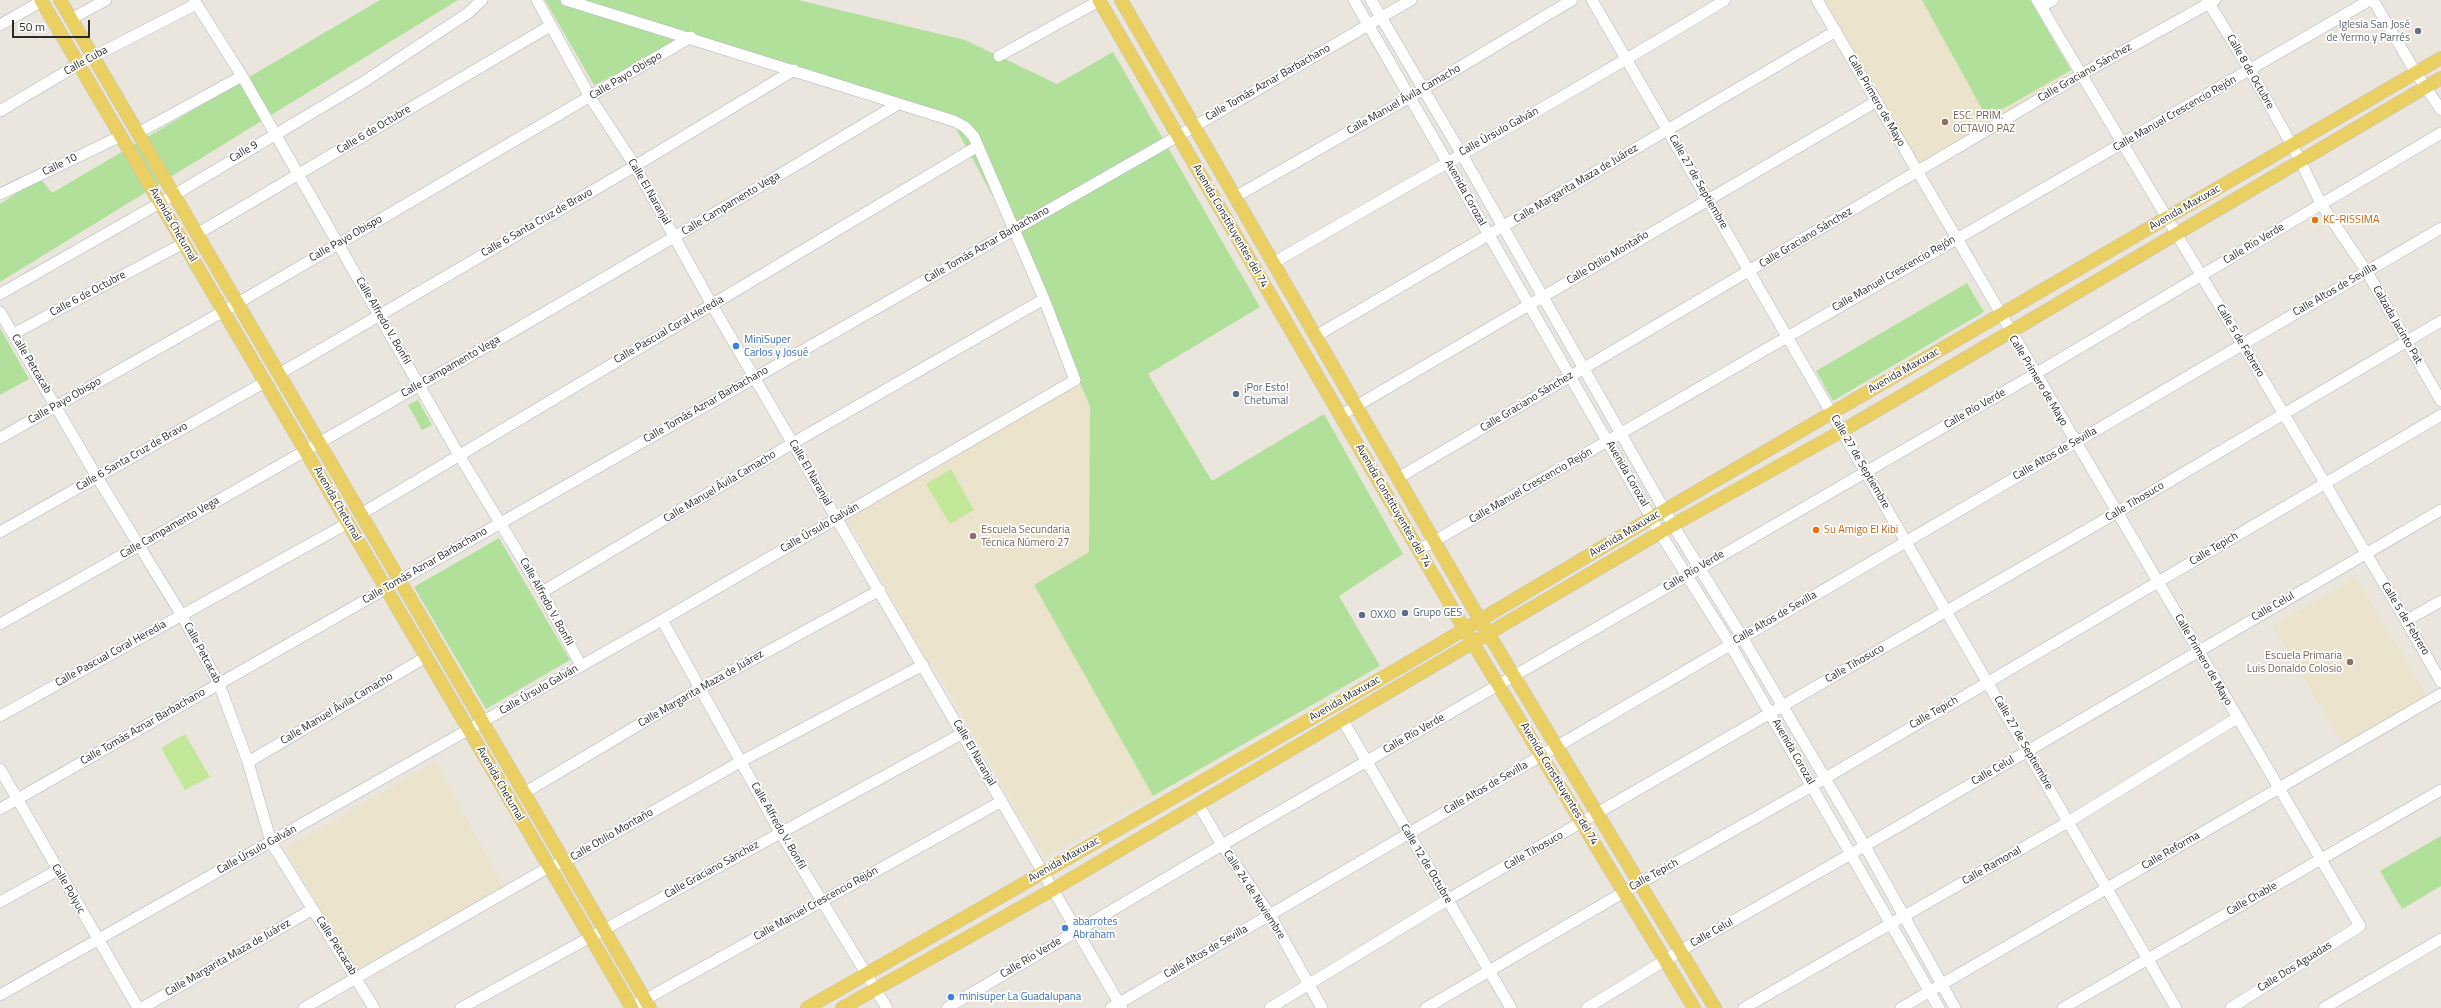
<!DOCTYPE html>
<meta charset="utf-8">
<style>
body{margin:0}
#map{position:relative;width:2441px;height:1008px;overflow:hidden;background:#ebe6dd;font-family:"Titillium Web",sans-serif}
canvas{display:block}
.scale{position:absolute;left:12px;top:20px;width:78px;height:18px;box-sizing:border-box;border:2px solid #2a2a2a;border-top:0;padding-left:5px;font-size:12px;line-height:14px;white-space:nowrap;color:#2a2a2a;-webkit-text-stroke:3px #fff;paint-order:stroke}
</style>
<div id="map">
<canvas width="2441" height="1008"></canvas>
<div class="scale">50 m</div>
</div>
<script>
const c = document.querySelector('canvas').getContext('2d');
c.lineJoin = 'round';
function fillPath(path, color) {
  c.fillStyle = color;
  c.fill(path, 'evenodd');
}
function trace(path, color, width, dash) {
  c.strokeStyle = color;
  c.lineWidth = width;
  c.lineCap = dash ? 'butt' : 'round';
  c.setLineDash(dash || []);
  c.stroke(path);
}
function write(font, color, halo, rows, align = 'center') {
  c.font = font + ' "Titillium Web",sans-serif';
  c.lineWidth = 3.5;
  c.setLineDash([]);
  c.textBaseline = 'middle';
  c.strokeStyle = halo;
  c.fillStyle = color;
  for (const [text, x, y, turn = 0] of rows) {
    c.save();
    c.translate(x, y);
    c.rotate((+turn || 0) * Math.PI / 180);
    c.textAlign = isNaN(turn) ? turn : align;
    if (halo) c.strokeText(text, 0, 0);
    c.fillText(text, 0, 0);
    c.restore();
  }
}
fillPath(new Path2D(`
 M1825 0H2024L2072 78 1920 166Z
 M1080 382 1090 406 1089 552 1034 585 1153 796 1044 858 933 664 930 666 847 519Z
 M2356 577 2427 697 2344 746 2273 626Z
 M436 761 504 888 358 973 285 849Z`), '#ece3cd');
fillPath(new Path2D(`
 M380 0H458L0 282V204L40 178 52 193Z
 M545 0H798L965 40 1057 84 1113 52 1260 307 1148 374 1212 481 1324 414 1403 554 1339 596 1380 666 1153 796 1034 585 1089 552 1090 406 1019 244 955 127 687 39 594 85Z
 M1922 0H2030L2071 70 1987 118Z
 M1967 283 1984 312 1833 401 1816 371Z
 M0 328 29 379 0 395Z
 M418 400 432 425 422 430 408 405Z
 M499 538 570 660 486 709 414 587Z
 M2441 836V886L2402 909 2380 871Z`), '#b1e09b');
fillPath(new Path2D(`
 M951 469 974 510 950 524 926 484Z
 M185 734 210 777 185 790 161 748Z`), '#c3e798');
const minor = new Path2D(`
 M194 0 242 76 459 455 542 592 581 666
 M537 0 590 97 635 166 712 305 1122 1008
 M1354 0 1660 533 1730 644 1939 1008
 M1371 0 1461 153 1673 525 1742 637 1865 846 1955 1008
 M1592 0 2176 1008
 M1817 0 2360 926 2231 1008
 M2037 0 2325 483C2363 550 2404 615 2441 682
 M2207 0 2250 70 2300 160 2321 204 2367 272 2441 401
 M2373 0 2416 73 2441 110
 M2041 7 2053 0
 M71 19 106 0
 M0 25 42 1
 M999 56 1099 1
 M0 111 79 64 196 4
 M138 133 242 76
 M0 194 121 136
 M1235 197 1410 97 1572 0
 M197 234 550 26
 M1273 263C1424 175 1576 91 1725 0
 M0 294 174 195 362 83 468 13 482 0
 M0 312 97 477 181 614 219 684 248 762 271 842 374 1008
 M13 334 184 243
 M1316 336 1836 31
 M279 374 635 166 794 70
 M1341 415 1877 101
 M0 438 238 303 691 37
 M1398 478 2082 74 2215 0
 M361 514 978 146
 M0 532 265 382
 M1419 550 2370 0
 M542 592 793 443 1044 299
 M662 620 780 832 887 1008
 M2407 620 2441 601
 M0 624C302 454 602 282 898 104
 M0 716 348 523
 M1342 719 1511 1008
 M248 762 426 657
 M0 769 138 1008
 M524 793 699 689 880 590
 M1198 804 1222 845 1270 915 1322 1008
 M0 809 1178 136 1411 0
 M0 902 58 870
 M0 995 662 620 1075 380 1044 299 974 137 965 127 954 121 566 0
 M142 1008 313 909
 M304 1008 549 867 564 862 740 762 923 665
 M461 1008 963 733
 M630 1008 1002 801
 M947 1008 1222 845 2035 374 2441 133
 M1111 1008 2441 228
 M1270 1008 1447 900 2116 513 2441 321
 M1426 1008 1624 892 1812 786 2441 415
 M1587 1008 1680 951 1851 854 2441 510
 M1744 1008 2068 822 2237 718
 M1901 1008 2441 694
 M2063 1008 2441 790
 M2324 1008 2441 939`);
const major = new Path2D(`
 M41 0 632 1008
 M60 0 650 1008
 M1099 0 1465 630 1694 1008
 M1121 0 1480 620 1715 1008
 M807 1008 1401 667 1665 510 2441 58
 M842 1008 1052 890 1673 525 1842 431 2441 78`);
trace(minor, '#b0b3bd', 12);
trace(major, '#c3c3c3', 14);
trace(minor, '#fff', 11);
trace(major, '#eacf63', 13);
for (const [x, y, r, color] of [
 [2418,31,4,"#6b7280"],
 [1945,122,4,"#8d6e63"],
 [2315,220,4,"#e8710a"],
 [736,346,4,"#3f7fe0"],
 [1236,394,4,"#5c6f8a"],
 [1816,530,4,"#e8710a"],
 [973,536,4,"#8d6e63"],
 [1405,613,4,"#5c6f8a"],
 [1362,615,4,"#5c6f8a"],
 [2350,662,4,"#8d6e63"],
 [1065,928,4,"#3f7fe0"],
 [951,997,4,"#3f7fe0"]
]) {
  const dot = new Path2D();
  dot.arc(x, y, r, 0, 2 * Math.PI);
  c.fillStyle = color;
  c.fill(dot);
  trace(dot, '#fff', 1.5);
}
write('11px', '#5b616d', '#fff', [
 ["Iglesia San José",2410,25],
 ["de Yermo y Parrés",2410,38]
], 'right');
write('11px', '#2a2a2a', '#fff', [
 ["Calle Cuba",86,61,-29],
 ["Calle 8 de Octubre",2250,72,60],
 ["Calle Graciano Sánchez",2085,73,-30],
 ["Calle Payo Obispo",626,76,-31],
 ["Calle Tomás Aznar Barbachano",1268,83,-30],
 ["Calle Manuel Ávila Camacho",1404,100,-30],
 ["Calle Primero de Mayo",1876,101,60],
 ["Calle Manuel Crescencio Rejón",2175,114,-30],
 ["Calle 6 de Octubre",374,130,-31],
 ["Calle Úrsulo Galván",1499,132,-29],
 ["Calle 9",244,152,-31],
 ["Calle 10",60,165,-26],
 ["Calle 27 de Septiembre",1698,182,60],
 ["Calle Margarita Maza de Juárez",1576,184,-31],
 ["Calle El Naranjal",649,192,60],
 ["Avenida Corozal",1465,193,61],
 ["Calle Campamento Vega",731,204,-31],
 ["Avenida Maxuxac",2185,208,-30],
 ["Calle 6 Santa Cruz de Bravo",537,223,-30],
 ["Avenida Chetumal",173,225,60],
 ["Avenida Constituyentes del 74",1230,226,60],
 ["Calle Graciano Sánchez",1806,238,-31],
 ["Calle Payo Obispo",346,239,-30],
 ["Calle Río Verde",2254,244,-31],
 ["Calle Tomás Aznar Barbachano",987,245,-30],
 ["Calle Otilio Montaño",1608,258,-31],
 ["Calle Manuel Crescencio Rejón",1894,274,-30],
 ["Calle Altos de Sevilla",2335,290,-30],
 ["Calle 6 de Octubre",88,294,-28],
 ["Calle Alfredo V. Bonfil",383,321,60],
 ["Calzada Jacinto Pat",2397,325,60],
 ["Calle Pascual Coral Heredia",669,330,-30],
 ["Calle 5 de Febrero",2240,341,59],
 ["Calle Petcacab",31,364,59],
 ["Calle Campamento Vega",451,367,-30],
 ["Avenida Maxuxac",1904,371,-30],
 ["Calle Primero de Mayo",2038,381,59],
 ["Calle Payo Obispo",65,401,-30],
 ["Calle Graciano Sánchez",1527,402,-31],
 ["Calle Tomás Aznar Barbachano",706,405,-30],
 ["Calle Río Verde",1975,409,-30],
 ["Calle Altos de Sevilla",2055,454,-30],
 ["Calle 6 Santa Cruz de Bravo",132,457,-30],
 ["Calle 27 de Septiembre",1860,462,60],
 ["Calle El Naranjal",810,473,60],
 ["Avenida Corozal",1627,474,60],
 ["Calle Manuel Crescencio Rejón",1531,486,-30],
 ["Calle Manuel Ávila Camacho",720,487,-31],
 ["Calle Tihosuco",2135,502,-31],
 ["Avenida Chetumal",337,504,60],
 ["Avenida Constituyentes del 74",1393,506,60],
 ["Calle Campamento Vega",170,528,-30],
 ["Calle Úrsulo Galván",820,528,-30],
 ["Avenida Maxuxac",1625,534,-31],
 ["Calle Tepich",2214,549,-31],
 ["Calle Tomás Aznar Barbachano",425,566,-30],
 ["Calle Río Verde",1694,571,-31],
 ["Calle Alfredo V. Bonfil",546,602,61],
 ["Calle Celul",2273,607,-30],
 ["Calle Altos de Sevilla",1775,618,-30],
 ["Calle 5 de Febrero",2405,619,59],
 ["Calle Petcacab",202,653,62],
 ["Calle Pascual Coral Heredia",111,654,-29],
 ["Calle Primero de Mayo",2203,660,60],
 ["Calle Tihosuco",1855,664,-30],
 ["Calle Margarita Maza de Juárez",701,689,-30],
 ["Calle Úrsulo Galván",539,690,-30],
 ["Avenida Maxuxac",1345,699,-30],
 ["Calle Manuel Ávila Camacho",337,709,-31],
 ["Calle Tepich",1934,713,-30],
 ["Calle Tomás Aznar Barbachano",143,727,-30],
 ["Calle Río Verde",1414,734,-30],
 ["Calle 27 de Septiembre",2023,743,60],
 ["Avenida Corozal",1793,752,60],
 ["Calle El Naranjal",974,753,60],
 ["Calle Celul",1993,771,-30],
 ["Avenida Chetumal",500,784,60],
 ["Avenida Constituyentes del 74",1559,784,59],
 ["Calle Altos de Sevilla",1486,788,-30],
 ["Calle Alfredo V. Bonfil",778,826,60],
 ["Calle Otilio Montaño",612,835,-30],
 ["Calle Úrsulo Galván",257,850,-29],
 ["Calle Tihosuco",1534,851,-30],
 ["Calle Reforma",2171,851,-30],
 ["Avenida Maxuxac",1064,860,-30],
 ["Calle 12 de Octubre",1426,864,59],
 ["Calle Ramonal",1992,866,-30],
 ["Calle Graciano Sánchez",712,870,-29],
 ["Calle Tepich",1654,875,-29],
 ["Calle Polyuc",68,889,60],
 ["Calle 24 de Noviembre",1254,895,57],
 ["Calle Chable",2252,899,-30],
 ["Calle Manuel Crescencio Rejón",816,904,-29],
 ["Calle Celul",1712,933,-29],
 ["Calle Petcacab",336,946,58],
 ["Calle Altos de Sevilla",1206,952,-30],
 ["Calle Margarita Maza de Juárez",228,958,-30],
 ["Calle Río Verde",1031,958,-31],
 ["Calle Dos Aguadas",2295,967,-32]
]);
write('11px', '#785e54', '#fff', [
 ["ESC. PRIM.",1953,116],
 ["OCTAVIO PAZ",1953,129],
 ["Escuela Secundaria",981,530],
 ["Técnica Número 27",981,543],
 ["Escuela Primaria",2342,656,"right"],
 ["Luis Donaldo Colosio",2342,669,"right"]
], 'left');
write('11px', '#c56008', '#fff', [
 ["KC-RISSIMA",2323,220],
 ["Su Amigo El Kibi",1824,530]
], 'left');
write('11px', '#366cbe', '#fff', [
 ["MiniSuper",744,340],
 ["Carlos y Josué",744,353],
 ["abarrotes",1073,922],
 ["Abraham",1073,935],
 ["minisuper La Guadalupana",959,997]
], 'left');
write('11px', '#4e5e75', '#fff', [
 ["¡Por Esto!",1244,388],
 ["Chetumal",1244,401],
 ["Grupo GES",1413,613],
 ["OXXO",1370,615]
], 'left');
</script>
